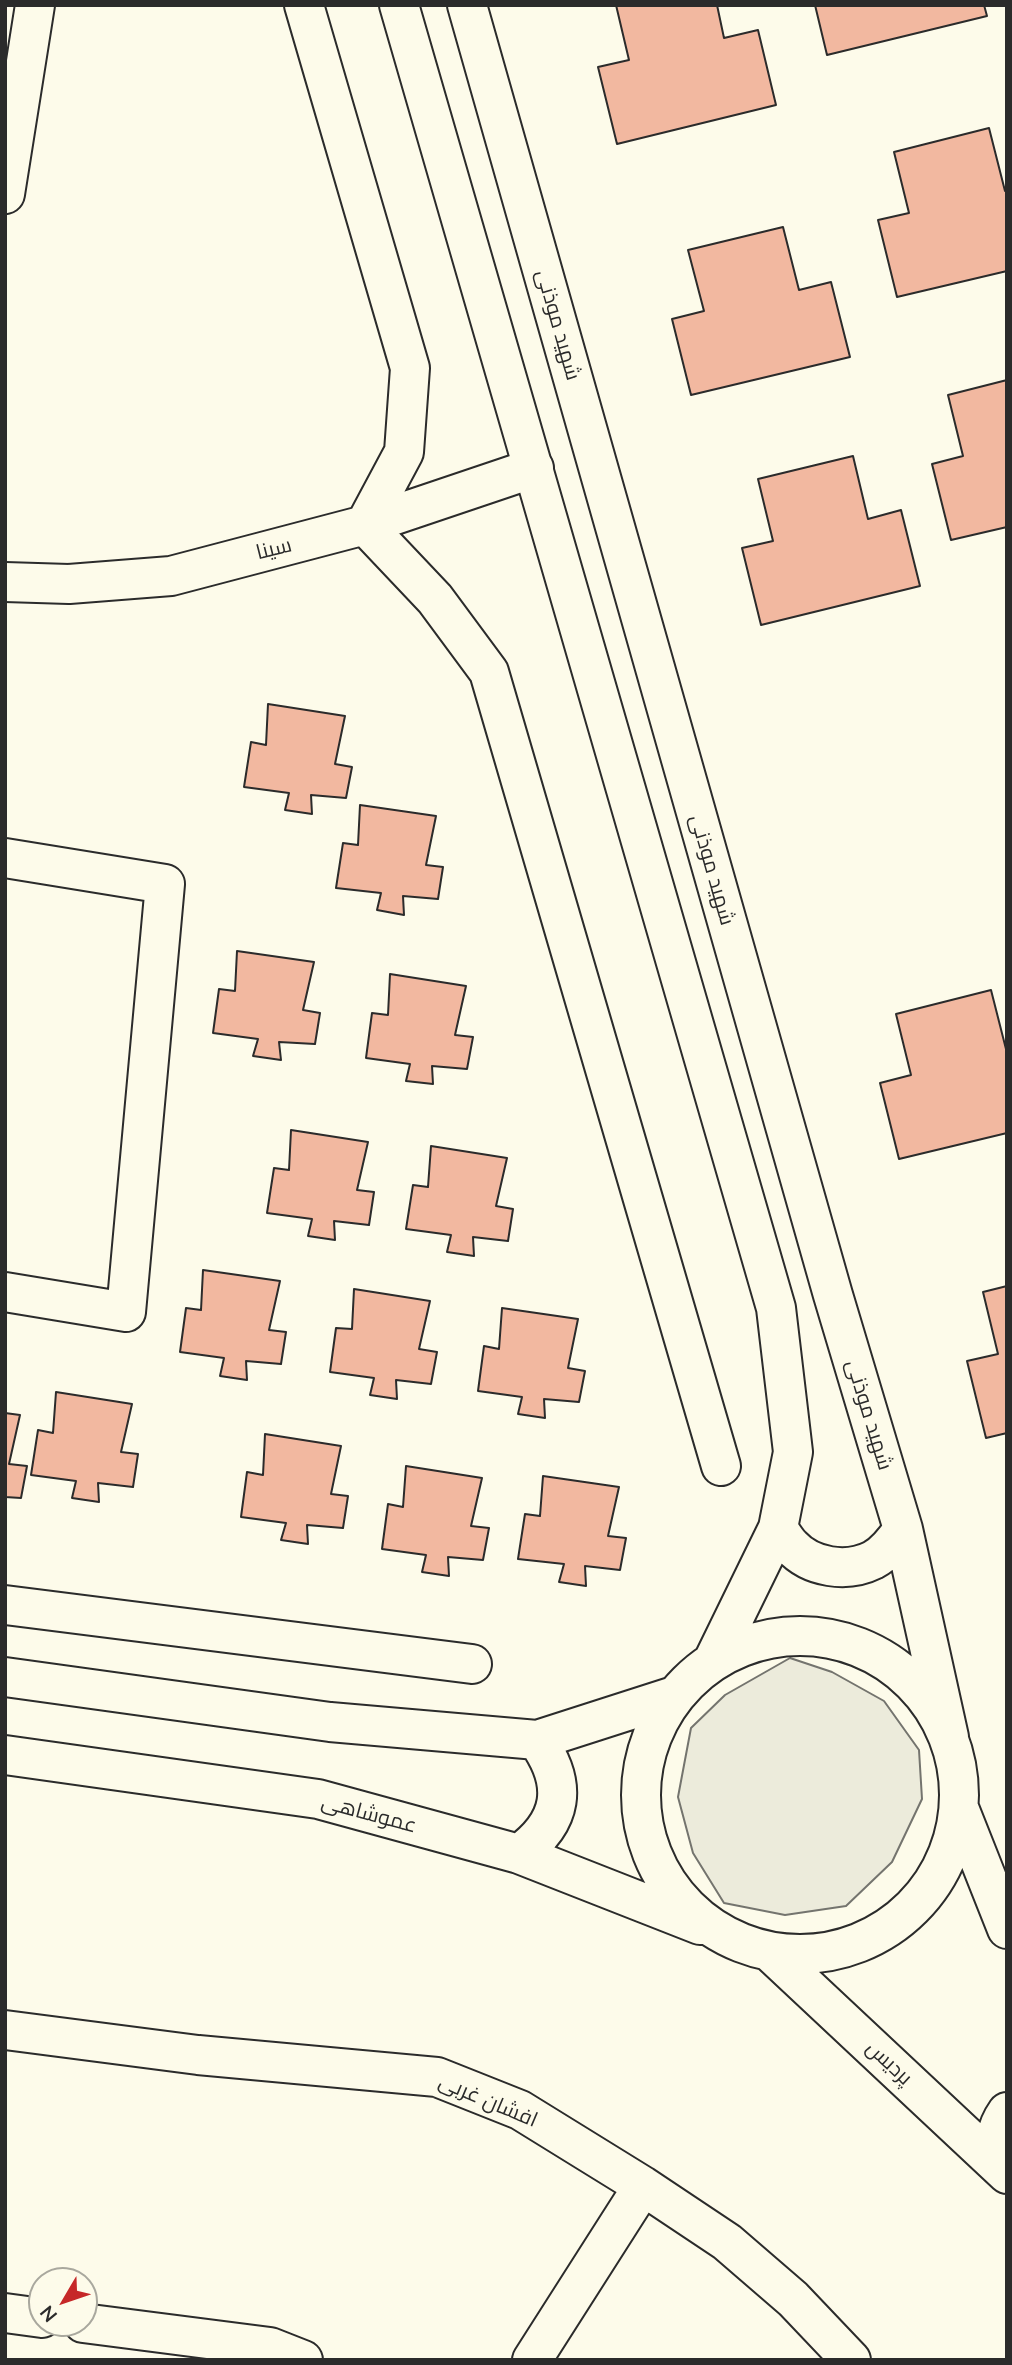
<!DOCTYPE html>
<meta charset="utf-8">
<style>
body{margin:0}
#map{position:relative;width:1012px;height:2365px;overflow:hidden;background:#fdfbea;font-family:Mulish,sans-serif}
canvas{display:block}
.frame{position:absolute;inset:0;border:7px solid #2b2b2b;pointer-events:none}
.north{position:absolute;left:28px;top:2267px;width:70px;height:70px;box-sizing:border-box;background:#fdfbea;border:2px solid #a9a89e;border-radius:50%;rotate:231deg;font-size:19px;font-weight:700;line-height:28px;text-align:center;color:#2b2b2b}
.north::after{content:'';display:block;margin:auto;width:24px;height:32px;background:#c62828;clip-path:polygon(50% 0,100% 100%,50% 72%,0 100%)}
</style>
<div id="map">
<canvas width="1012" height="2365"></canvas>
<div class="frame"></div>
<div class="north">N</div>
</div>
<script>
const c = document.querySelector('canvas').getContext('2d');
c.lineJoin = 'round';
function fillPath(path, color) {
  c.fillStyle = color;
  c.fill(path, 'evenodd');
}
function trace(path, color, width, dash) {
  c.strokeStyle = color;
  c.lineWidth = width;
  c.lineCap = dash ? 'butt' : 'round';
  c.setLineDash(dash || []);
  c.stroke(path);
}
function write(font, color, halo, rows, align = 'center') {
  c.font = font + ' Mulish,Cairo,sans-serif';
  c.lineWidth = 5;
  c.setLineDash([]);
  c.textBaseline = 'middle';
  c.strokeStyle = halo;
  c.fillStyle = color;
  for (const [text, x, y, turn = 0] of rows) {
    c.save();
    c.translate(x, y);
    c.rotate((+turn || 0) * Math.PI / 180);
    c.textAlign = isNaN(turn) ? turn : align;
    if (halo) c.strokeText(text, 0, 0);
    c.fillText(text, 0, 0);
    c.restore();
  }
}
const green = new Path2D(`
 M790 1658 832 1672 884 1701 919 1750 922 1799 892 1862 846 1906 785 1915 724 1903 693 1853 678 1797 691 1728 725 1695Z`);
fillPath(green, '#ecebdb');
trace(green, '#74746e', 2);
const building = new Path2D(`
 M616 5H717L724 38 758 30 776 105 617 144 598 67 629 60Z
 M815 5H984L987 16 827 55Z
 M989 128 1005 191H1007V271L897 297 878 220 909 213 894 152Z
 M783 227 799 290 831 282 850 357 691 395 672 319 704 311 688 250Z
 M1007 380V527L951 540 932 464 963 456 948 395Z
 M853 456 868 519 901 510 920 586 761 625 742 548 773 541 758 479Z
 M268 704 345 716 335 764 352 767 346 798 311 795 312 814 285 810 289 793 244 787 251 742 266 745Z
 M360 805 436 816 426 865 443 867 438 899 403 896 404 915 377 910 381 893 336 888 343 843 358 845Z
 M237 951 314 962 303 1010 320 1013 315 1044 279 1042 281 1060 253 1056 258 1039 213 1033 219 989 235 991Z
 M390 974 466 986 455 1035 473 1037 467 1069 432 1066 433 1084 406 1081 410 1064 366 1058 372 1013 388 1015Z
 M991 990 1007 1053V1133L899 1159 880 1083 911 1075 896 1014Z
 M291 1130 368 1142 357 1190 374 1192 369 1225 334 1221 335 1240 308 1236 312 1219 267 1213 274 1168 289 1170Z
 M431 1146 507 1158 496 1206 513 1209 508 1241 473 1237 474 1256 447 1252 451 1235 406 1229 413 1185 428 1187Z
 M203 1270 280 1281 269 1330 286 1332 281 1364 246 1361 247 1380 220 1376 224 1358 180 1352 186 1308 201 1310Z
 M1007 1286V1433L986 1438 967 1361 998 1354 983 1292Z
 M354 1289 430 1301 419 1349 437 1352 431 1384 396 1380 397 1399 370 1395 374 1378 330 1372 336 1328 352 1329Z
 M502 1308 578 1319 568 1368 585 1371 579 1402 544 1399 545 1418 518 1414 522 1397 478 1391 484 1346 499 1349Z
 M56 1392 132 1404 121 1452 138 1454 133 1487 98 1483 99 1502 72 1498 76 1481 31 1475 38 1430 53 1433Z
 M5 1413 20 1415 9 1464 27 1466 21 1498 5 1497Z
 M265 1434 341 1446 331 1494 348 1496 343 1528 307 1525 308 1544 281 1540 286 1523 241 1517 247 1472 263 1475Z
 M406 1466 482 1478 471 1526 489 1528 483 1560 448 1557 449 1576 422 1572 426 1555 382 1549 388 1504 403 1507Z
 M543 1476 619 1487 608 1536 626 1538 620 1570 585 1566 586 1586 559 1582 564 1564 518 1559 525 1514 540 1516Z`);
fillPath(building, '#f2b8a0');
trace(building, '#2b2b2b', 2);
const minor = new Path2D(`
 M304 5 410 368 404 452 365 525 435 599 489 672 721 1466
 M5 194 35 5
 M5 582 69 584 171 576 365 525 534 468
 M5 858 165 884 126 1312 5 1292
 M5 1605 472 1664
 M5 2030 198 2055 437 2077 520 2110 643 2186 727 2242 793 2299 851 2360
 M5 2313 42 2318
 M83 2323 270 2347 303 2360
 M532 2360 643 2186`);
const major = new Path2D(`
 M399 5 776 1308 793 1452 778 1528 714 1659
 M467 5 833 1295 903 1529 949 1737
 M778 1528C782 1534 786 1541 791 1546 811 1568 847 1573 873 1560 886 1553 895 1541 903 1529
 M641 1795a159 159 0 1 1 318 0a159 159 0 1 1-318 0Z
 M5 1677 330 1722 537 1740 674 1696
 M5 1755 318 1799 519 1854 700 1925
 M959 1808 1007 1929
 M519 1854C563 1822 569 1785 537 1740
 M770 1952 1007 2174
 M997 2164C994 2144 995 2129 1007 2112`);
trace(minor, '#2b2b2b', 42);
trace(major, '#2b2b2b', 42);
trace(minor, '#fdfbea', 38);
trace(major, '#fdfbea', 38);
write('21px', '#2b2b2b', '#fdfbea', [
 ["شهید موذنی",558,325,74],
 ["سینا",274,549,-14],
 ["شهید موذنی",712,870,74],
 ["شهید موذنی",869,1415,73],
 ["عموشاهی",369,1814,15],
 ["پردیس",889,2063,43],
 ["افشان غربی",488,2101,23]
]);
</script>
